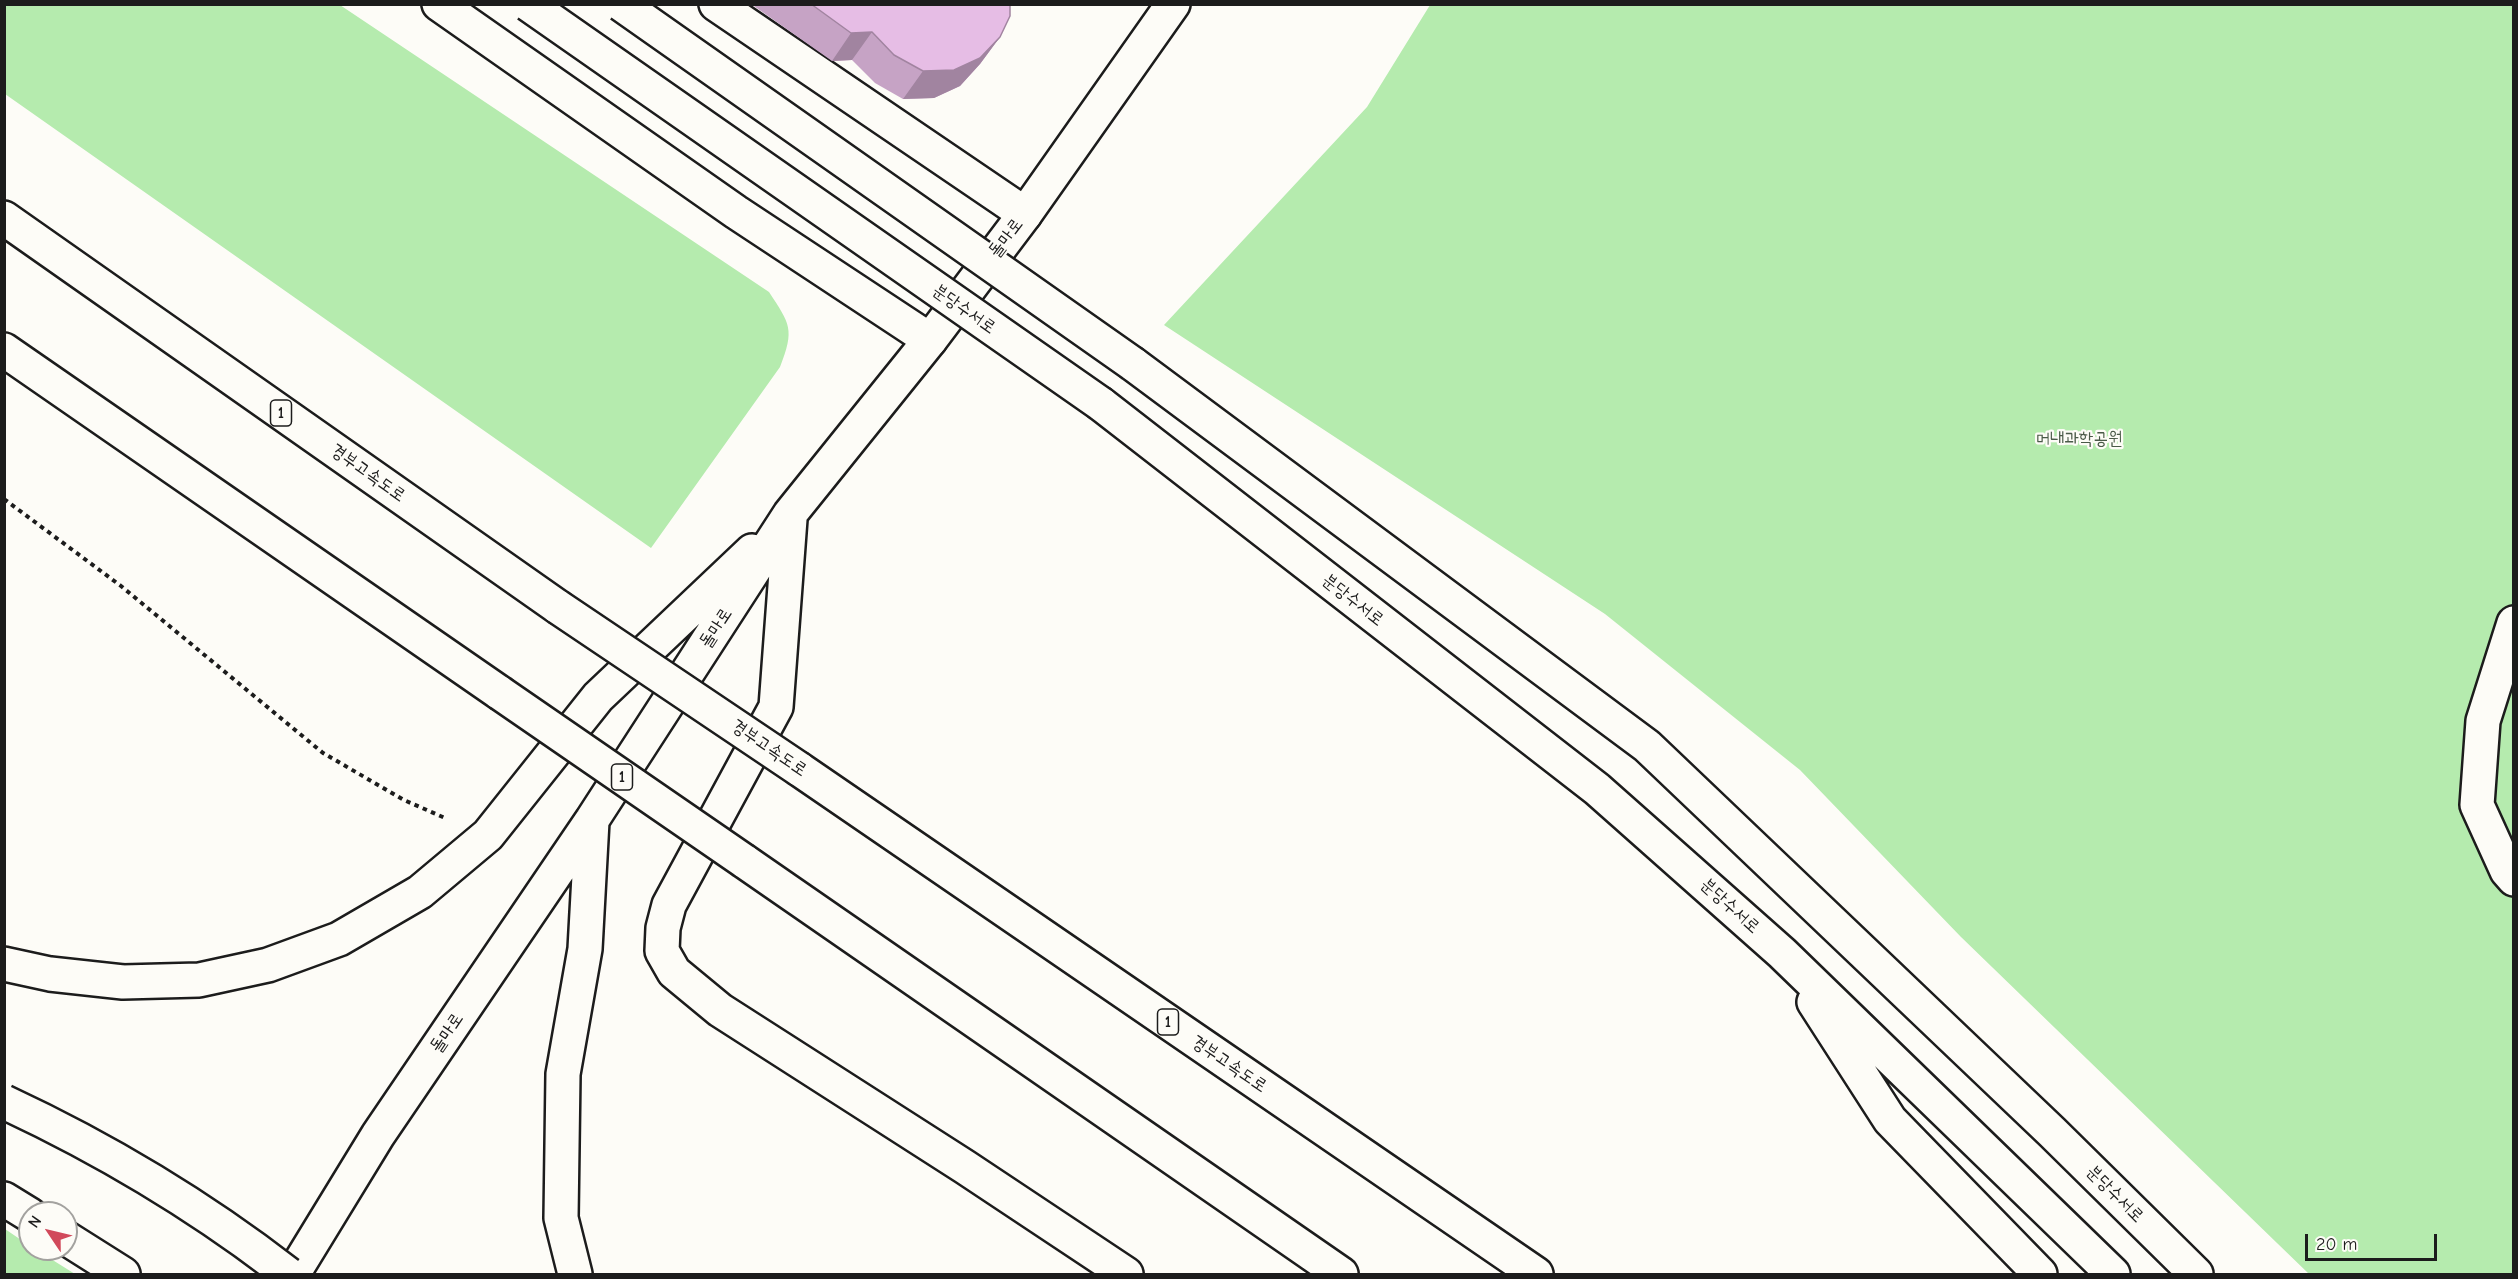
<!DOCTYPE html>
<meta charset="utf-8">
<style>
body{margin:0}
#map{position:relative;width:2518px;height:1279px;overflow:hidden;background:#fdfcf7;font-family:"Comic Neue",sans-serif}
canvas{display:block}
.frame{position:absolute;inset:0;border:6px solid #1c1c1c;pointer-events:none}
.north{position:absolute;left:18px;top:1201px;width:60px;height:60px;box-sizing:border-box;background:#fdfcf7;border:2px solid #a3a29f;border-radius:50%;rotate:305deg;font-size:16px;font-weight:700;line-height:24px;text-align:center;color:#1c1c1c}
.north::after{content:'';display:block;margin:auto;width:21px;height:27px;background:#d1495b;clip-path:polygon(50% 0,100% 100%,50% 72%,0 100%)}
.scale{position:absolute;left:2305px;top:1234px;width:132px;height:27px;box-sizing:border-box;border:3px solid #1c1c1c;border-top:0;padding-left:8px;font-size:18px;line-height:21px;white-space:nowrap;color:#1c1c1c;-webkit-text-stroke:4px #fdfcf7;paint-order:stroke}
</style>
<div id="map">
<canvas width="2518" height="1279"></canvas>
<div class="frame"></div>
<div class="north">N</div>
<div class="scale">20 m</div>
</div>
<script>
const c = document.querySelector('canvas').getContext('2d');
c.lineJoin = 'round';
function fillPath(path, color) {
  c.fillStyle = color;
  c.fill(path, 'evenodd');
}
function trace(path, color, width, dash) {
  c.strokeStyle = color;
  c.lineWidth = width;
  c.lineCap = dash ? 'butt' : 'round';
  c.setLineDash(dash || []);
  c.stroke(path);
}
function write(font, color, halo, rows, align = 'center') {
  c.font = font + ' "Comic Neue","Poor Story",sans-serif';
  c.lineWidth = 4.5;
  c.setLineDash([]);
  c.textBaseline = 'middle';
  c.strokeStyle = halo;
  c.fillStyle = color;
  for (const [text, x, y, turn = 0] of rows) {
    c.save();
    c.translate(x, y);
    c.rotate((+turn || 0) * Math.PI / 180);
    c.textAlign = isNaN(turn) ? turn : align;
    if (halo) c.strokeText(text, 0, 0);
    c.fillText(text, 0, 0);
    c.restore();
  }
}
fillPath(new Path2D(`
 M5 4 340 5 769 292C790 324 795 329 780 367L651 548 5 94Z
 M1430 5H2513V1274H2309L1961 937 1800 770 1605 614 1164 325 1367 107Z
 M5 1229 30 1246V1249H35L75 1274H5Z`), '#b5ebae');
const minor = new Path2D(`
 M2514 623 2483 721 2477 805 2507 871 2514 879`);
const major = new Path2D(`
 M790 519 776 707 669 905 663 928 662 951 674 972 720 1010 965 1167 1126 1274
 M4 964 50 974 123 982 199 980 268 965 339 939 420 892 488 835 598 697 752 551
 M4 1199 30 1215
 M66 1238 123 1274
 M293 1274 378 1135 592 820 790 514 930 340 1025 214 1173 4
 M575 1274 561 1218 563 1074 585 949 592 821`);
const highway = new Path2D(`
 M439 4 736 212 930 340
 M716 4 1025 214
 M4 218 558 607
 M4 350 500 693
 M1133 364 1647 746 2052 1132 2196 1274
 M1101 404 1597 789 1782 953 2113 1274
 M799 769 1536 1274
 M744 861 1341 1274
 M1814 1002 1890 1120 2040 1274`);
trace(minor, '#1c1c1c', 38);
trace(major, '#1c1c1c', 38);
trace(highway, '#1c1c1c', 38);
trace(new Path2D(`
 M4 499 121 586 323 753 404 800 445 818`), '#1c1c1c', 4, [4.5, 4.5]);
trace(minor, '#fdfcf7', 33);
trace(major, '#fdfcf7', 33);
trace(highway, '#fdfcf7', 33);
const majorBridge = new Path2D(`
 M4 1102C105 1149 200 1206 288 1274`);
const highwayBridge = new Path2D(`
 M528 4 1101 404
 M621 4 1133 364
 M558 607 799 769
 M500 693 744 861`);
trace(majorBridge, '#1c1c1c', 38, []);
trace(highwayBridge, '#1c1c1c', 38, []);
trace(majorBridge, '#fdfcf7', 33);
trace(highwayBridge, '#fdfcf7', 33);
fillPath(new Path2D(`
 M751 4H1010L1000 37 980 64 960 86 934 98 903 99 875 83 852 60 832 61Z`), '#c6a3c5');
fillPath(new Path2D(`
 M872 32 852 60 832 61 851 33Z
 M1000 37 980 64 960 86 934 98 903 99 923 71Z`), '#a184a0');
const building = new Path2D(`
 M811 4H1010V16L1000 37 980 58 954 70 923 71 894 55 872 32 851 33Z`);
fillPath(building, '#e6bde5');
trace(building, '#a184a0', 1.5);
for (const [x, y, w] of [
 [281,413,21],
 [622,777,21],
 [1168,1022,21]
]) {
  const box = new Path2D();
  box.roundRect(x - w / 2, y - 13, w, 26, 4.5);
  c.fillStyle = '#fdfcf7';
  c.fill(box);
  trace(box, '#1c1c1c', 1.5);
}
write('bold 16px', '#1c1c1c', null, [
 ["1",281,413],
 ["1",622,777],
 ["1",1168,1022]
]);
write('18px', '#1c1c1c', '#fdfcf7', [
 ["돌마로",1006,238,-53],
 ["분당수서로",964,309,35],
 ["경부고속도로",368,473,35],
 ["분당수서로",1353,600,38],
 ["돌마로",716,628,-57],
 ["경부고속도로",769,748,34],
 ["분당수서로",1730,906,42],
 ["돌마로",447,1033,-56],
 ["경부고속도로",1229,1064,34],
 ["분당수서로",2115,1194,45]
]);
write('18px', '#4a5a48', '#fdfcf7', [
 ["머내과학공원",2079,439]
]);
</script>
